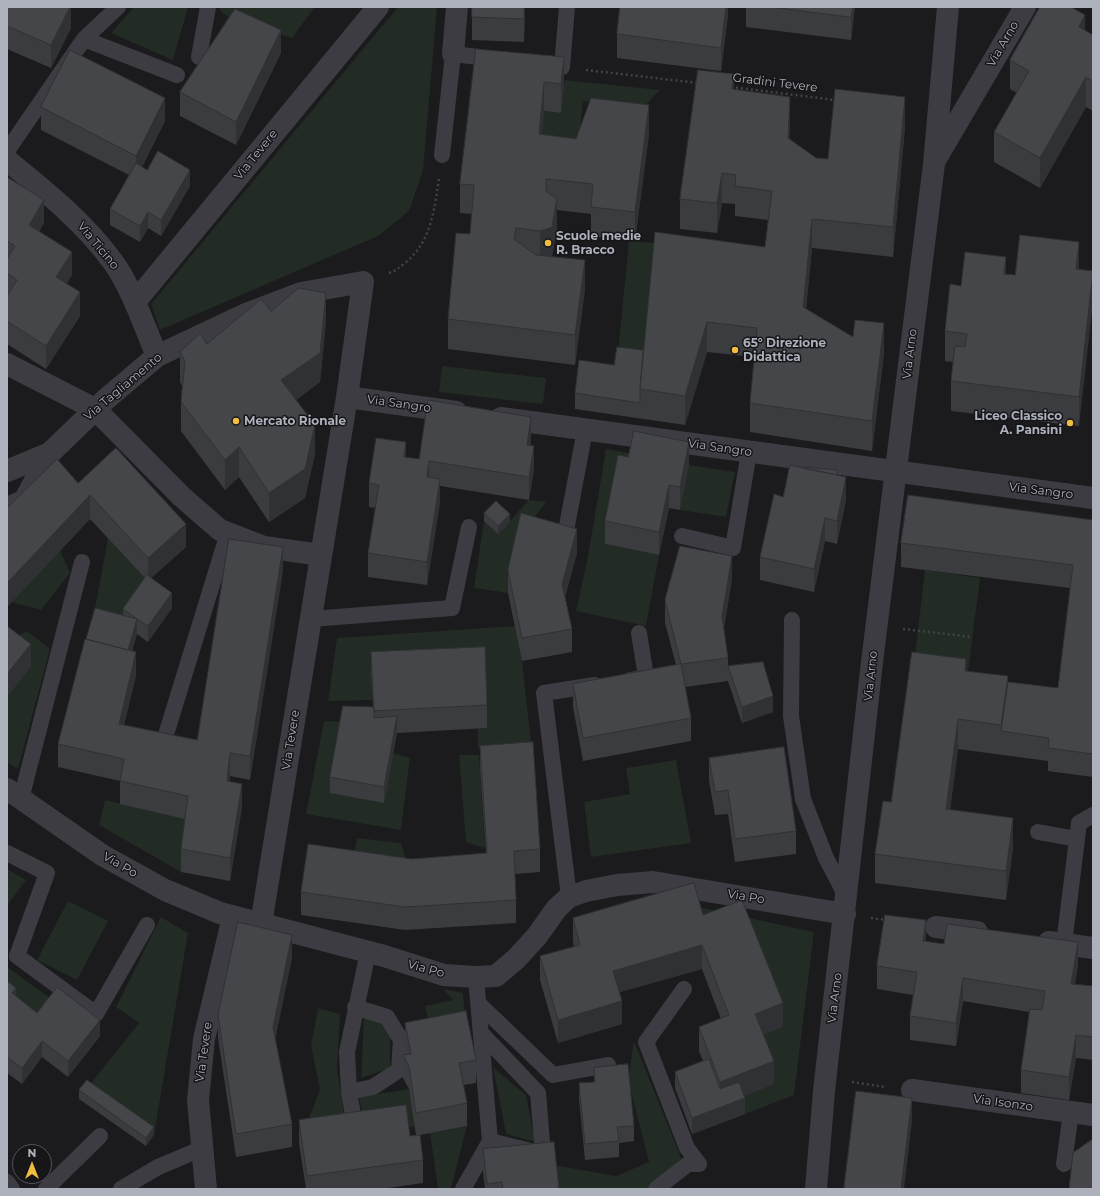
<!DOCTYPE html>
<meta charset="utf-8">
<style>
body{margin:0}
#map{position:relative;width:1100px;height:1196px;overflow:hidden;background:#1b1a1d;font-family:Montserrat,sans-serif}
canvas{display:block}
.frame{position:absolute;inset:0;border:8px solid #adb1bc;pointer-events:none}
.north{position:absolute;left:12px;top:1144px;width:40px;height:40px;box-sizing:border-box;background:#161518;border:1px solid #52535a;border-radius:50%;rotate:0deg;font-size:11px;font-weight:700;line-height:16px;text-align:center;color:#adb1bc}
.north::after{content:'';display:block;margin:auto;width:14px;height:18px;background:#f1be3f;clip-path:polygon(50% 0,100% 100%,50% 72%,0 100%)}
</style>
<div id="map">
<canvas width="1100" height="1196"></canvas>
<div class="frame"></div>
<div class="north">N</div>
</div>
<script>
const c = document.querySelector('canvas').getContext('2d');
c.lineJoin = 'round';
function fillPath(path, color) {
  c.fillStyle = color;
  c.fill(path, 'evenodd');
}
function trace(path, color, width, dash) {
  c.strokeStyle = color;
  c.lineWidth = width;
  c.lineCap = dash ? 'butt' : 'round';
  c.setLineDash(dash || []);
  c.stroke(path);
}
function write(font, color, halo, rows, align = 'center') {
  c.font = font + ' Montserrat,sans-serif';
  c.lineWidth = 3;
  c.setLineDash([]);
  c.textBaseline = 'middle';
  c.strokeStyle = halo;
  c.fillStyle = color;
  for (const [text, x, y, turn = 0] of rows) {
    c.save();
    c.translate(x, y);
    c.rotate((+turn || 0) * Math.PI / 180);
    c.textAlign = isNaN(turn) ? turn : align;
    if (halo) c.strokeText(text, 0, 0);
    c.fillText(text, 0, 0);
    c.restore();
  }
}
fillPath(new Path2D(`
 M134 7H188L173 60 111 33Z
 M220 7H315L292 38 233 20 220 11Z
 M398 7H437L423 171 409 211 378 236 160 330 151 304Z
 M565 80 660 90 641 109 583 101 576 169 539 164 544 111 561 113Z
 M629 241 656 243 645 366 617 362Z
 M442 366 546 378 543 404 439 392Z
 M606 449 634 454 605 544 659 555 646 626 576 611 588 556Z
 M689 465 735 472 726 517 680 510Z
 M529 500 546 502 521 536 508 593 474 588 484 521 498 534Z
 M108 538 148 581 123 624 137 634 95 624 85 662Z
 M60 550 70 573 41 610 11 602Z
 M925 570 980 578 966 688 912 681Z
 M515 626 522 661 531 743 478 748V728H487L371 675 372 700 328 701 337 638Z
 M27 631 50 649 18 769 7 762V641Z
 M324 721 343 722 383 803 393 753 410 758 401 830 306 814Z
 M459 755H479L485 848 466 842Z
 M676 760 691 843 591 857 584 802 630 794 626 768Z
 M105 800 188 819 181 872 99 825Z
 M357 838 401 843 412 882 351 874Z
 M7 869 26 880 7 906Z
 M68 901 108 921 77 980 37 960Z
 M694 906 814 932 794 1095 745 1114 739 1098 774 1084 703 938Z
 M161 917 188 933 154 1135 87 1088 139 1023 116 1007Z
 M7 967 57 1003 37 1029 7 997Z
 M443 989 463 993 466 1034 433 1041 425 1006 453 1000Z
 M318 1008 340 1014 337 1069 348 1137 299 1143 320 1090 311 1045Z
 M364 1017 390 1027V1068L361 1078Z
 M634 1041 678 1150 682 1162 646 1189H556L554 1165 616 1176 649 1162 628 1080Z
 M493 1067 526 1095 535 1142 506 1134Z
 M409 1089 416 1126 366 1135 359 1097Z
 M467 1126 451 1189H438L430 1133Z`), '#222b24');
trace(new Path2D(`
 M586 70 698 83
 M731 87 835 100
 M389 273C395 271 399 268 405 263 431 242 434 211 439 179
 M903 629 972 637
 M871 918 886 920
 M852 1082 885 1087`), '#424349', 2.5, [2, 3]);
trace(new Path2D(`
 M84 39 177 75
 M199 57 208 7
 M551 66 562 67 567 7
 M7 151 84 39 118 7
 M442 155 453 54 496 59
 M566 531 585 430
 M682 536 733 548 749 452
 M311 619 452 608 469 527
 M792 620 791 716 803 799 826 858 847 898
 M630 680 646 677 639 633
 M164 741 228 533
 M21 799 82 562
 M1038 832 1077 839
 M7 853 47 873 17 956 96 1014 147 925
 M569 897 544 693 595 685
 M1064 944 1079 823 1093 815
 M684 989 646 1042 687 1148 699 1164
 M479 1004 553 1075 608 1065
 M482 1034 538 1093 543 1154 490 1141
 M349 1092 373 1087 399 1070 401 1040 387 1017 355 1007
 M355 1126 349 1092 347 1052 368 952
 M1064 1164 1071 1112
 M7 1182 12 1189
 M46 1189 100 1136
 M121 1189 158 1167 201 1149
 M463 1189 490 1141 476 977
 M656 1189 688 1164H699`), '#3c3c42', 16);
trace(new Path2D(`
 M453 54 457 7
 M937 157 1025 7
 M7 160C45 191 84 222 113 262 131 286 145 328 157 356
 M135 302 378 7
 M7 364 95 409 182 497 220 530 264 547 321 555
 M347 397 456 412
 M501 418 1093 498
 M7 471 50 453
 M7 508 24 501 50 453 105 400 157 356 246 314 301 293 363 282 347 397 261 924
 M7 789 102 855 165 890 220 913 384 956 444 975 476 977 496 976 516 959 537 936 557 908 569 897 586 891 617 885 653 882 845 914
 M936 927 977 932
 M1049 942 1093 948
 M912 1090 1093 1115
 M206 1189 198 1100 204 1039 233 917
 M816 1189 824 1091 872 662 934 164 948 7`), '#3c3c42', 22);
fillPath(new Path2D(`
 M7 7H71V28L51 68 7 49Z
 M525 7 524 42 472 40V17Z
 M728 7V16L721 71 617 58V34Z
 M746 7H855L851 40 746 27Z
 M1085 31 1093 35V111L1086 107 1040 188 994 162V132L1017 93 1010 89V60Z
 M281 53 236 145 180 116V92Z
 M564 57V87L561 113 544 111 542 134 576 139 649 134 635 241 591 236V214L557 210V229L552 256 585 289 575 365 448 349V319L470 234 472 214 460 213V184Z
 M734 89 790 127 789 139 816 158 828 159 905 127 893 257 812 248 806 309 853 337 884 353 872 451 750 432V403L754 357 707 352 685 425 575 409V393L614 365 643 350 765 247 768 220 735 216V204L722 203 717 233 680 229V199Z
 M41 107 165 121 142 167 147 170 190 186 161 236 148 228 140 242 110 225V209L129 175 41 130Z
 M7 177 44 223 39 231 72 275 66 284 80 316 46 369 7 344Z
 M1079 242V426L951 411V381L953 362 945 361V331L1006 274 1015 275Z
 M271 311 326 322 320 382 296 400 315 454 305 498 269 522 239 477 225 490 181 431V402L182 386 180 382V352L207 344Z
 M531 440V445L534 469 529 500 440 486V502L427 585 368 577V553L376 508 369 507V483L406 458 419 459Z
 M628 457 689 465 680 510 669 508 659 555 605 544V521Z
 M837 475 846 500 837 544 825 541 814 592 760 580V557Z
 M78 483 186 547 151 578 172 608 148 642 137 634 132 651 136 675 124 725 197 740 283 570 250 780 230 776 229 782 242 807 230 881 181 872V849L185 819 120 804V781L58 767V744L86 639 123 615V609L145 578 90 519 7 607V508Z
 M484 513 510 522 498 534 484 521Z
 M1093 520V777L1048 771V761L958 749 950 810 1013 848 1006 900 875 883V854L891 802 966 671 1008 682 1058 688 1070 588 901 567V543Z
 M577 553 565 597 572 629V652L522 661 508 593V570Z
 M732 579 724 628 728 658V666L773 712 742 723 728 681 685 687 691 718V741L583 761 573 707V684L676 665 665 623V600Z
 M371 652 487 705V728L397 733 384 803 330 793V777L373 707 371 675Z
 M480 746 540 849V872L515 874 516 900V923L405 930 301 915V892L412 859 486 853 480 769Z
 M709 758 796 831V854L735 862 728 814 715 815 709 781Z
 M703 915 783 1027 763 1034 774 1084 744 1096 745 1114 692 1134 675 1088V1072L703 1061 699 1051V1027L721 1019 702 969 620 992 622 1024 558 1043 540 980V956L574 947 573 941V918Z
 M926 942 1078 965 1075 984 1093 986V1060L1076 1058 1069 1100 1021 1093V1070L1029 1012 963 1001 956 1046 910 1040V1016L913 995 877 989V966Z
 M292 958 275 1039 292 1124V1147L236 1157 218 1038V1015Z
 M7 981 16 997 37 1013 100 1036 68 1077 42 1057 22 1084 7 1073Z
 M405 1023 476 1060V1083L464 1085 467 1103V1126L420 1135 423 1160V1183L381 1189H306L299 1143V1120L410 1136 416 1135 409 1089 403 1078V1055L407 1054 405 1046Z
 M594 1068 634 1126V1141L619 1143V1157L585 1160 579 1099V1083L594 1082Z
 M79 1090 154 1135 146 1146 79 1099Z
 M483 1149 559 1189H485L483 1172Z`), '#3b3c40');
fillPath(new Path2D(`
 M70 7H71V28L51 68V45Z
 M524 7H525L524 42Z
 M726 7H728V16L721 71V48Z
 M853 7H855L851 40V17Z
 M1085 15V45L1079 27Z
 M281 30V53L236 145V122Z
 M564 57V87L561 113V84Z
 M734 74V104L732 89Z
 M1086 77V107L1040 188V158Z
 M544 82V111L539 164V134Z
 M790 97V127L788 168V138Z
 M905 97V127L893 257V227Z
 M165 98V121L136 179V156Z
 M649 105V134L635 241V212Z
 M190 170V186L161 236V220Z
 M722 173V203L717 233V203Z
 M557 199V229L552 257 540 261V231Z
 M44 200V223L29 248V225Z
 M148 212V228L140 242V226Z
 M812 219V248L803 337V307Z
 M1079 242V272L1076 269Z
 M72 252V275L56 300V277Z
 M1006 257V287L1004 274Z
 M585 260V289L575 365V335Z
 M1093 273V303L1079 426V397Z
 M80 292V316L46 369V346Z
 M326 293V322L320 382 281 410V380Z
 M707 322V352L685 425V396Z
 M884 323V353L872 451V421Z
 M531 417V440L527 468V445Z
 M315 425V454L305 498 269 522V493Z
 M406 442V465L404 457Z
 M689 442V465L680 510V487Z
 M534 446V469L529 500V477Z
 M239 447V477L225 490V460Z
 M429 461V484L427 477Z
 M846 477V500L837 544V521Z
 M440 479V502L427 585V562Z
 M669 485V508L659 555V532Z
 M90 495V519L7 607V583Z
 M510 514V522L498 534V526Z
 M825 518V541L814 592V569Z
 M186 524V547L148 581V558Z
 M577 529V553L562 607V584Z
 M283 547V570L250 780V756Z
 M732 556V579L722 639V616Z
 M172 593V608L148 642V626Z
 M137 619V634L126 673V657Z
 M31 644V667L7 697V674Z
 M136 652V675L119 747V724Z
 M966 659V688L965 671Z
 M1008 676V705L1001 731V755V725Z
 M773 696V712L742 723V707Z
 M397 716V732L384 803V787Z
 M958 719V749L946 839V809Z
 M230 753V776L227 804V781Z
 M242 784V807L230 881V858Z
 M1013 818V848L1006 900V871Z
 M926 920V944L923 941Z
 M292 935V958L273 1050V1027Z
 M1078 942V965L1071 1007V984Z
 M702 945V969L613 994V971Z
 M963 978V1001L956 1046V1023Z
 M16 988V1004L12 993Z
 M622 1001V1024L558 1043V1020Z
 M783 1003V1027L755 1037V1014Z
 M100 1020V1036L68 1077V1061Z
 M1076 1035V1058L1069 1100V1077Z
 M42 1041V1057L22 1084V1068Z
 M774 1061V1084L720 1105V1082Z
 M745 1098V1114L692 1134V1118Z
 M912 1098V1122L904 1189H901Z
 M154 1127V1135L146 1146V1138Z`), '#303134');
const building = new Path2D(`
 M7 7H70L51 45 7 26Z
 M472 7H524V19L472 17Z
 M620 7H726L721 48 617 34Z
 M772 7H853L851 17Z
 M1040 7H1071L1085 15 1079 27 1093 35V81L1086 77 1040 158 994 132 1029 71 1010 60Z
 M235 9 281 30 236 122 180 92Z
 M476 49 564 57 561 84 544 82 539 134 576 139 591 98 649 105 635 212 591 207 593 184 546 179V191L557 199 552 227 540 231 516 228 514 239 536 255 585 260 575 335 448 319 456 233 470 234 474 185 460 184Z
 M70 50 165 98 136 156 41 107Z
 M698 70 734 74 732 89 790 97 788 138 816 158 828 159 835 89 905 97 893 227 812 219 803 307 853 337 855 320 884 323 872 421 750 403 757 328 707 322 685 396 640 389 655 232 765 247 772 191 735 186 736 175 722 173 717 203 680 199Z
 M158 151 190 170 161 220 148 212 140 226 110 209 136 163 147 170Z
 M7 177 44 200 29 225 72 252 56 277 80 292 46 346 7 321V296L17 280 7 273V259L15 246 7 241Z
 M1020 235 1079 242 1076 269 1093 271 1079 397 951 381 955 346 965 347 967 334 945 331 950 284 961 286 965 252 1006 257 1004 274 1015 275Z
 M299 288 326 293 320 353 281 380 315 425 305 469 269 493 239 447 225 460 181 402 185 361 180 352 200 333 207 344 261 299 271 311Z
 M617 347 643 350 640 389V403L575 393 579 360 614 365Z
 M428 400 531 417 527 445 534 446 529 477 429 461 427 477 440 479 427 562 368 553 379 485 369 483 376 438 406 442 404 457 419 459Z
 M634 431 689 442 680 487 669 485 659 532 605 521 618 455 628 457Z
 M116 448 186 524 148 558 90 495 7 583V508L57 459 78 483Z
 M790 465 846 477 837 521 825 518 814 569 760 557 774 494 783 497Z
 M803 467 837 470V475L803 468Z
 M908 495 1093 520V754L1048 748 1049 738 1001 731 1008 682 1058 688 1073 565 901 543Z
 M496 501 510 514 498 526 484 513Z
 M521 513 577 529 562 584 572 629 522 638 508 570Z
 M229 539 283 547 250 756 230 753 227 781 242 784 230 858 181 849 188 796 120 781 124 759 58 744 85 639 136 652 119 724 197 740Z
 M680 546 732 556 722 616 728 658 681 664 665 600Z
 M147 575 172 593 148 626 137 619 128 650 86 639 95 608 137 619 123 609Z
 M7 626 31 644 7 674Z
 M485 647 487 705 374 711 371 652Z
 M912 652 966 659 965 671 1008 676 1001 725 958 719 946 809 1013 818 1006 871 875 854 883 801 891 802Z
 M763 662 773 696 742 707 728 666Z
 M681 664 691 718 583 738 573 684Z
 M343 706 374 707V718L397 716 384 787 330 777Z
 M533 742 540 849 514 851 516 900 405 907 301 892 308 844 412 859 487 853 480 746Z
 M784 747 796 831 735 839 728 790 715 792 709 758Z
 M694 883 703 915 742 900 783 1003 755 1014 774 1061 720 1082 699 1027 729 1015 702 945 613 971 622 1001 558 1020 540 956 580 945 573 918Z
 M885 915 926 920 923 941 944 944 947 924 1078 942 1071 984 1093 986V1037L1076 1035 1069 1077 1021 1070 1030 1009 1042 1010 1045 991 963 978 956 1023 910 1016 917 972 877 966Z
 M238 922 292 935 273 1027 292 1124 236 1134 218 1015Z
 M7 981 16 988 12 993 37 1013 57 987 100 1020 68 1061 42 1041 22 1068 7 1057Z
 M466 1011 476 1060 459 1063 467 1103 416 1113 409 1066 403 1055 411 1054 405 1023Z
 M709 1059 720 1089 739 1082 745 1098 692 1118 675 1072Z
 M628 1064 634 1126 617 1127 619 1141 585 1144 579 1083 595 1082 594 1068Z
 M87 1080 154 1127 146 1138 79 1090Z
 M856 1091 912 1098 901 1189H844Z
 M406 1105 410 1136 420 1135 423 1160 307 1176 299 1120Z
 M1093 1139V1189H1069L1073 1153Z
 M554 1142 559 1189H503L502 1182 487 1184 483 1149Z`);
fillPath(building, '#45464a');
trace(building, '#303134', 1);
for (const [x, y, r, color] of [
 [548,243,4,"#f1be3f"],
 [735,350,4,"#f1be3f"],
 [236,421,4,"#f1be3f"],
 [1070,423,4,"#f1be3f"]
]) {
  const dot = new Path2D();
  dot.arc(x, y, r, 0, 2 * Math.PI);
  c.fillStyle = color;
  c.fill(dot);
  trace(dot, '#161518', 1.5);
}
write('12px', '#adb1bc', '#161518', [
 ["Via Arno",1003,44,-60],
 ["Gradini Tevere",775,83,7],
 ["Via Tevere",256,155,-51],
 ["Via Ticino",98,246,50],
 ["Via Arno",910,354,-83],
 ["Via Tagliamento",123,387,-40],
 ["Via Sangro",399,404,8],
 ["Via Sangro",720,448,8],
 ["Via Sangro",1041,491,7],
 ["Via Arno",871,676,-84],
 ["Via Tevere",291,740,-81],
 ["Via Po",120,865,30],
 ["Via Po",746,897,9],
 ["Via Po",426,969,15],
 ["Via Arno",835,998,-83],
 ["Via Tevere",204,1052,-82],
 ["Via Isonzo",1003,1103,8]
]);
write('bold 12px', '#adb1bc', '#161518', [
 ["Scuole medie",556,236],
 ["R. Bracco",556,250],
 ["65° Direzione",743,343],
 ["Didattica",743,357],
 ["Liceo Classico",1062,416,"right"],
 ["A. Pansini",1062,430,"right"],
 ["Mercato Rionale",244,421]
], 'left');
</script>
